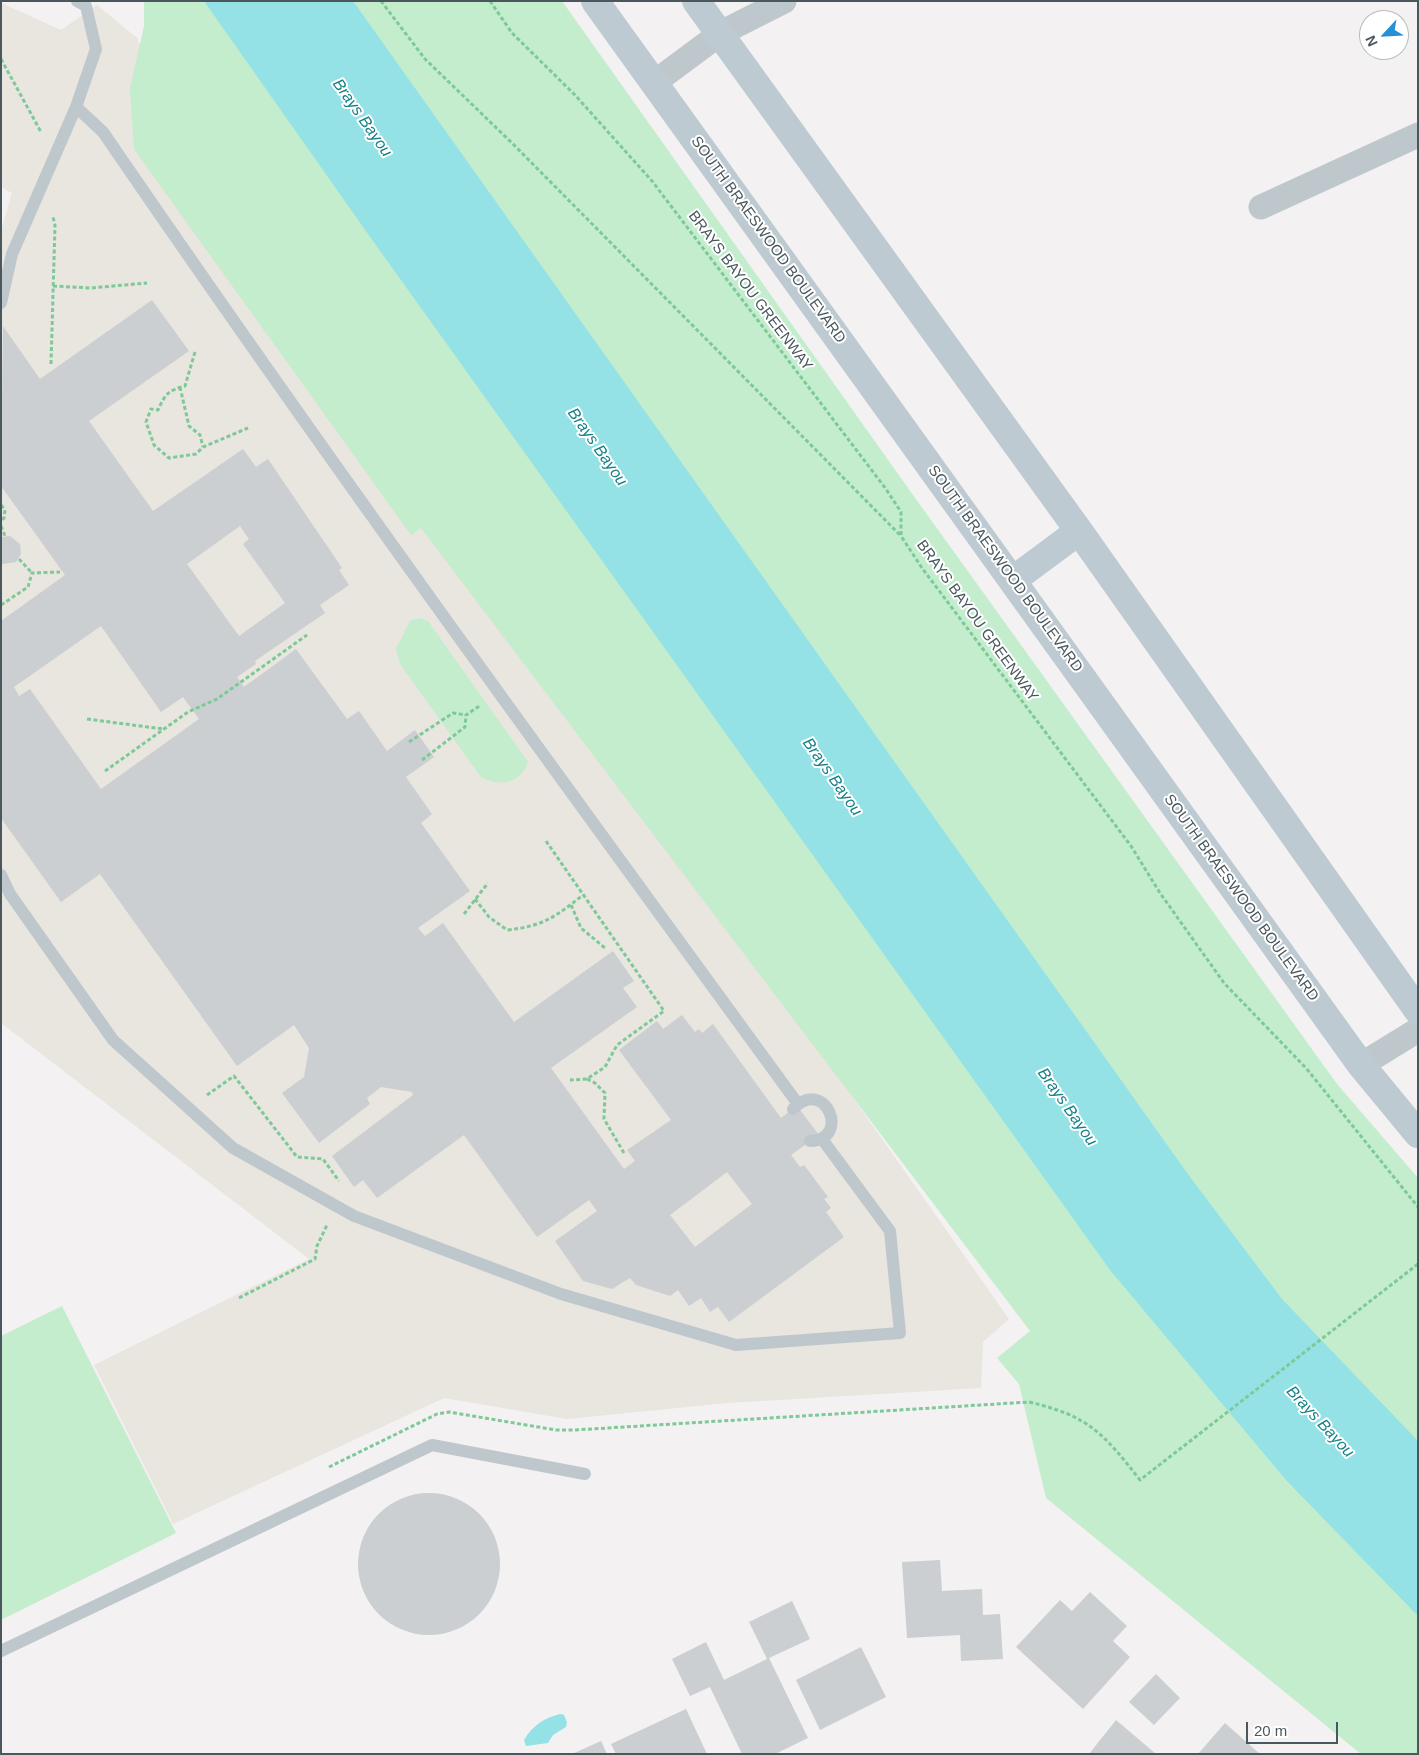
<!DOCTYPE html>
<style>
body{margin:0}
#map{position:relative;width:1419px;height:1755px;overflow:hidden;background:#f3f1f1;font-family:Helvetica,sans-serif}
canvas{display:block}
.frame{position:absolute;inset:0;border:2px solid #4a575d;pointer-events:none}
.north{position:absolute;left:1359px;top:10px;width:50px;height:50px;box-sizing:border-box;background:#fff;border:1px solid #b7bcbe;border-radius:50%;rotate:245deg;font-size:14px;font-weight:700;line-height:20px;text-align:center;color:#4a575d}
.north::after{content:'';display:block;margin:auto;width:18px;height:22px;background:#268fd8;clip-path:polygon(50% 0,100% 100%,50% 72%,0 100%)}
.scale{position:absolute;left:1246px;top:1722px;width:92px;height:22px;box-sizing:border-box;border:2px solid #4a575d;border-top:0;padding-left:6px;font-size:15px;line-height:18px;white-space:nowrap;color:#4a575d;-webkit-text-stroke:4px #fff;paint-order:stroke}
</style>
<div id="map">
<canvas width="1419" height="1755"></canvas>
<div class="frame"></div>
<div class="north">N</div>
<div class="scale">20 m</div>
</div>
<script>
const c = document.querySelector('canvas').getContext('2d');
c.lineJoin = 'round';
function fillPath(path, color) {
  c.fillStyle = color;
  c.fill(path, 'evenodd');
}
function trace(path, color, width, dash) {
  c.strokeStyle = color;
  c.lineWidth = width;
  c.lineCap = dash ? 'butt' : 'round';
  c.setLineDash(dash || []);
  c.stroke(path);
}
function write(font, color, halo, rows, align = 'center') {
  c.font = font + ' Helvetica,sans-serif';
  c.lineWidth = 4;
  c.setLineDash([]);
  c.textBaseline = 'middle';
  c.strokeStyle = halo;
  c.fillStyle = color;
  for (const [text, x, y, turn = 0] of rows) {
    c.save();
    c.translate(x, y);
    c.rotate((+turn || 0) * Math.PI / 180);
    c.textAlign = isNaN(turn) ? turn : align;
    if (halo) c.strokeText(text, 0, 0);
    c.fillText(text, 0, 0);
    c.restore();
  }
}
fillPath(new Path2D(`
 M1 3 61 30 97 5 137 38 194 164 1009 1319 983 1342 981 1388 728 1403 567 1419 444 1398 173 1524 94 1365 309 1259 1 1023V231L12 193 1 187Z`), '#e9e5df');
fillPath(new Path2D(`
 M144 1H562L913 495 1337 1084 1418 1178V1754H1361L1046 1498 1019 1384 997 1358 1030 1331 421 528 411 535 134 149 130 89 144 26Z
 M419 618 428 621 528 762C521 784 499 787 481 777L400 664 396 649 410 621Z
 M62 1306 176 1533 1 1620V1336Z`), '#c3edcd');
fillPath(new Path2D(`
 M204 1H353L1190 1177 1282 1299 1418 1441V1616L1286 1480 1110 1270 368 234Z
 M560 1714 564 1715 567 1722 566 1727 553 1735 548 1743 526 1746 524 1740C532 1726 544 1718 560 1714Z`), '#94e2e6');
fillPath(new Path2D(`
 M152 300 189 351 89 421 153 511 243 449 256 467 268 459 342 568 339 570 349 585 320 605 325 613 255 661 256 664 237 677 244 687 296 649 347 719 359 711 387 751 415 730 434 757 406 777 432 814 421 823 470 891 418 928 425 936 443 923 514 1022 613 951 634 981 623 988 637 1007 551 1068 624 1169 635 1161 627 1150 671 1120 619 1050 657 1021 663 1029 682 1015 695 1032 699 1029 702 1033 713 1024 781 1118 797 1106 819 1135 791 1155 800 1167 804 1165 828 1197 824 1199 831 1208 826 1212 844 1237 729 1322 718 1307 710 1312 701 1298 689 1306 678 1290 670 1296 636 1285 630 1278 612 1289 583 1281 555 1241 597 1211 589 1200 537 1237 464 1135 377 1198 363 1180 354 1187 332 1156 413 1095 412 1092 381 1087 367 1098 370 1104 319 1143 282 1093 304 1077 309 1048 294 1025 237 1066 100 874 61 902 1 818V621L65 575 1 486 3 326 40 379ZM240 526 249 539 243 544 285 603 239 636 187 564ZM101 626 161 712 183 697 199 719 101 789 30 689 19 696 14 687ZM727 1172 752 1204 695 1247 670 1215Z
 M10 536 20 544 21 554 16 562 2 564 1 537Z
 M358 1564a71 71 0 1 1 142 0a71 71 0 1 1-142 0Z
 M940 1560 942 1591 982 1589 983 1615 1000 1614 1003 1659 961 1661 960 1635 907 1638 902 1562Z
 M1090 1592 1127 1626 1113 1641 1130 1657 1083 1709 1016 1647 1060 1600 1072 1611Z
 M792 1601 810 1639 769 1658 808 1738 775 1754H742L710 1687 690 1696 672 1659 706 1642 724 1680 767 1659 749 1622Z
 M861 1647 886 1697 820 1730 796 1680Z
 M1156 1674 1180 1698 1154 1725 1129 1702Z
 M686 1709 707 1754H616L611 1744Z
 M1116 1720 1156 1754H1089Z
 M1225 1723 1260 1754H1198Z
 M601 1741 607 1754H572Z`), '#cbcfd2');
trace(new Path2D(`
 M381 1 425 59 512 143 901 536
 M490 1 512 33 575 95 652 181 886 489 901 512V536L922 568 1131 846 1160 893 1224 983 1306 1068 1418 1207
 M1 59 41 132
 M53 286 91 288 147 283
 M195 352 185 386C169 390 165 394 158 410L151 409 146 422 154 445 169 458 196 454 203 447 248 428
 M51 364 55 225 53 217
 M180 387 189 426 200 435 203 447
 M1 505 5 510 4 518 1 521
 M1 526 5 536
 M19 559 32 573
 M1 605 28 587 32 573 60 572
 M87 719 163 729
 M409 742 453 713 466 715
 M422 760 465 727 466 715 481 705
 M105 771 188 712 217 699 307 635
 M546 841 664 1011 617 1045 605 1067 587 1079 570 1080
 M475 899 489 917 507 930C544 926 555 917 583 895
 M571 905 581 928 605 948
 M464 914 488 883
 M587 1079 595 1083 605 1093 604 1119 624 1153
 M207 1095 234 1076 297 1157 323 1159 339 1181
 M239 1298 315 1259 317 1246 327 1225
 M329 1467 437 1414 449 1412 556 1430H575L1029 1402C1089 1416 1103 1433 1140 1480L1418 1264`), '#7ec998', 3, [4, 2.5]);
trace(new Path2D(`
 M77 1 86 6 96 49 76 107 103 132C328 461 563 782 798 1104
 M1 303 12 254 76 107
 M1 875 10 894 113 1040 233 1148 354 1216 561 1294 736 1345 900 1333 890 1231 822 1139
 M793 1109C825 1075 852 1140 810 1141
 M1 1651 432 1445 585 1474`), '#bec7cc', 12);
trace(new Path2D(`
 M655 82 721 33 784 1
 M1261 207 1418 135
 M1361 1065 1418 1030`), '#bec7cc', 25);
trace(new Path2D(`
 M595 1 1361 1065 1418 1134
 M696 1 1079 531 1418 1011
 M1013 580 1079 531`), '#becad1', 28);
write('15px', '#4a575d', '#fff', [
 ["SOUTH BRAESWOOD BOULEVARD",768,240,54],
 ["BRAYS BAYOU GREENWAY",750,291,53],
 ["SOUTH BRAESWOOD BOULEVARD",1005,569,54],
 ["BRAYS BAYOU GREENWAY",977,621,54],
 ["SOUTH BRAESWOOD BOULEVARD",1241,898,54]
]);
write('italic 16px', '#168086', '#fff', [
 ["Brays Bayou",362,118,55],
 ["Brays Bayou",597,447,55],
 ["Brays Bayou",832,777,55],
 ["Brays Bayou",1067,1107,55],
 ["Brays Bayou",1320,1422,47]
]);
</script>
